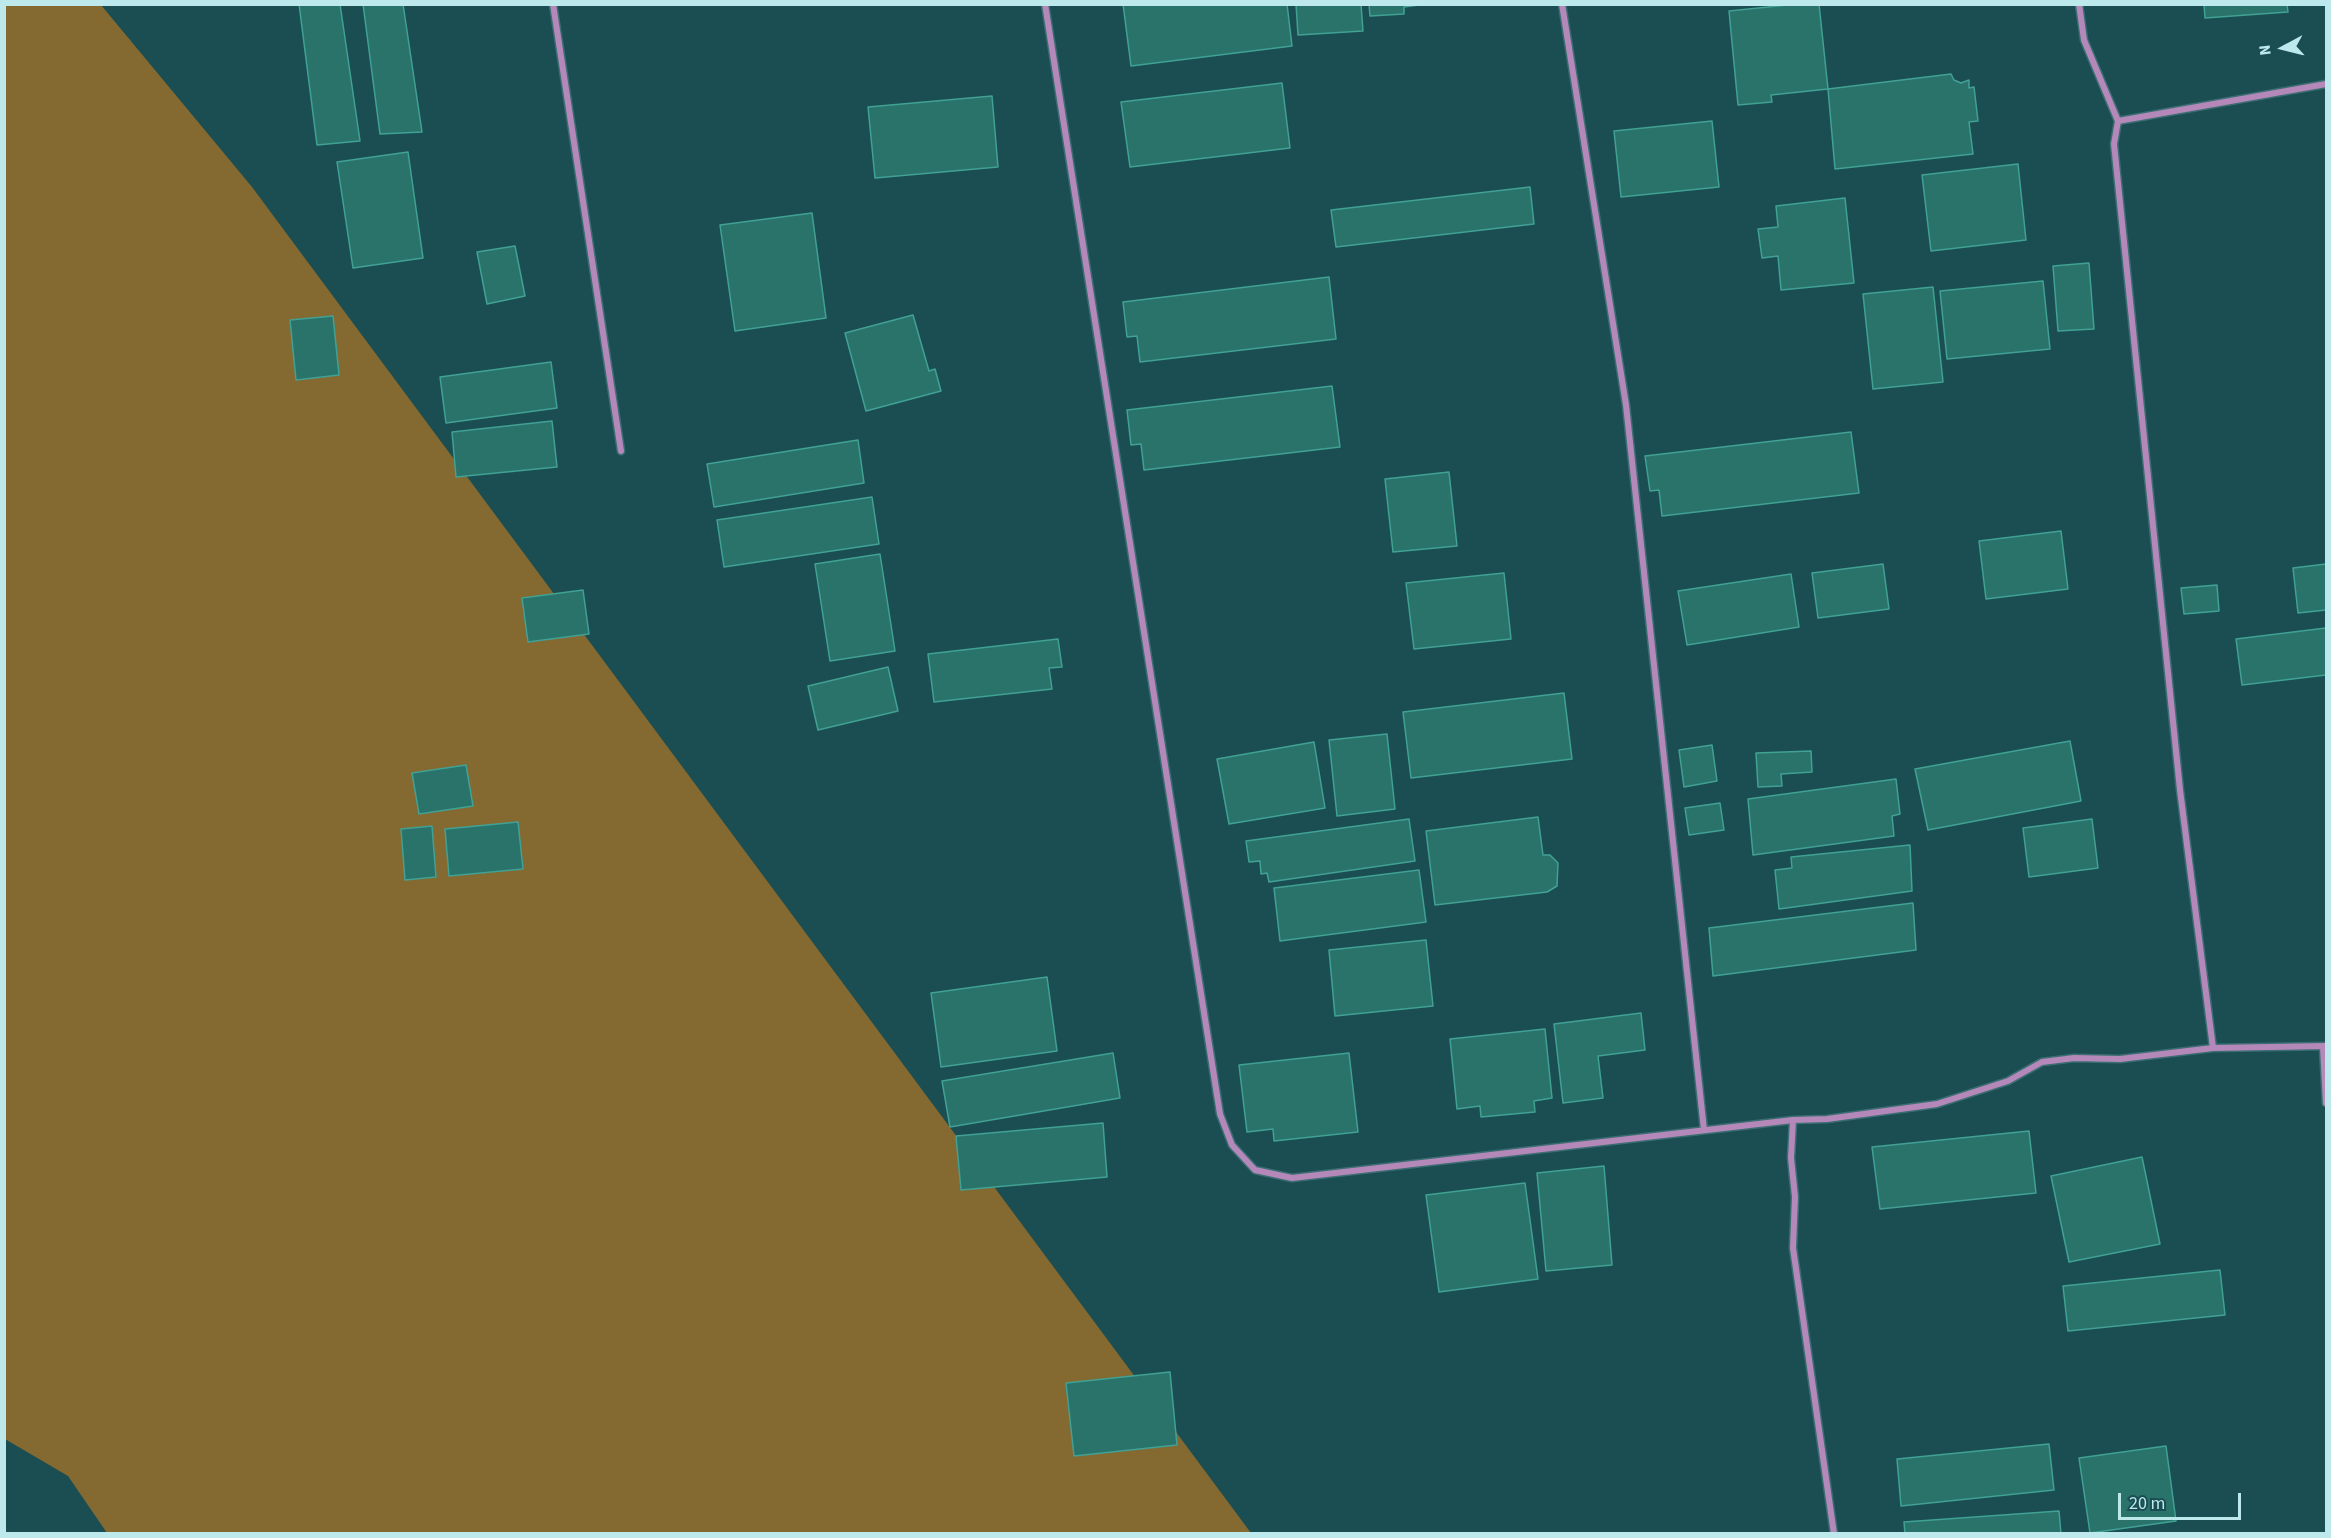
<!DOCTYPE html>
<style>
body{margin:0}
#map{position:relative;width:2331px;height:1538px;overflow:hidden;background:#1a4e53;font-family:"Source Sans 3",sans-serif}
canvas{display:block}
.frame{position:absolute;inset:0;border:6px solid #bde9ed;pointer-events:none}
.north{position:absolute;left:2253px;top:18px;width:60px;height:60px;-webkit-text-stroke:4px #1a4e53;paint-order:stroke;rotate:263deg;font-size:16px;font-weight:700;line-height:24px;text-align:center;color:#bde9ed}
.north::after{content:'';display:block;margin:auto;width:21px;height:27px;background:#bde9ed;clip-path:polygon(50% 0,100% 100%,50% 72%,0 100%)}
.scale{position:absolute;left:2118px;top:1493px;width:123px;height:27px;box-sizing:border-box;border:3px solid #bde9ed;border-top:0;padding-left:8px;font-size:18px;line-height:21px;white-space:nowrap;color:#bde9ed;-webkit-text-stroke:4px #1a4e53;paint-order:stroke}
</style>
<div id="map">
<canvas width="2331" height="1538"></canvas>
<div class="frame"></div>
<div class="north">N</div>
<div class="scale">20 m</div>
</div>
<script>
const c = document.querySelector('canvas').getContext('2d');
c.lineJoin = 'round';
function fillPath(path, color) {
  c.fillStyle = color;
  c.fill(path, 'evenodd');
}
function trace(path, color, width, dash) {
  c.strokeStyle = color;
  c.lineWidth = width;
  c.lineCap = dash ? 'butt' : 'round';
  c.setLineDash(dash || []);
  c.stroke(path);
}
fillPath(new Path2D(`
 M5 5H101L252 187 1251 1533H107L68 1476 5 1439Z`), '#846931');
const building = new Path2D(`
 M299 4H340L360 141 317 145Z
 M363 4H403L422 132 380 134Z
 M1123 4H1287L1292 46 1131 66Z
 M1296 4H1361L1363 31 1298 35Z
 M1369 4H1427L1404 7V14L1370 16Z
 M1797 4H1819L1828 89 1771 95 1772 102 1738 105 1729 11Z
 M2204 4H2287L2288 12 2205 18Z
 M1951 74 1954 80 1961 83 1969 80V88L1974 87 1978 121 1969 122 1973 154 1835 169 1828 89Z
 M1282 83 1290 148 1130 167 1121 102Z
 M992 96 998 167 875 178 868 107Z
 M1712 121 1719 187 1621 197 1614 131Z
 M408 152 423 258 353 268 337 162Z
 M2018 164 2026 240 1931 251 1922 175Z
 M1530 187 1534 224 1336 247 1331 210Z
 M1845 198 1854 283 1781 290 1778 256 1762 258 1758 229 1778 227 1776 206Z
 M812 213 826 318 735 331 720 225Z
 M515 246 525 296 487 304 477 252Z
 M2089 263 2094 329 2058 331 2053 266Z
 M1329 277 1336 339 1140 362 1137 336 1127 337 1123 302Z
 M2043 281 2050 349 1947 359 1940 291Z
 M1933 287 1943 382 1873 389 1863 294Z
 M913 315 929 371 935 369 941 391 866 411 845 333Z
 M333 316 339 375 296 380 290 320Z
 M551 362 557 408 446 423 440 377Z
 M1332 386 1340 447 1144 470 1141 444 1131 445 1127 410Z
 M552 421 557 467 456 477 452 432Z
 M1851 432 1859 493 1662 516 1659 490 1650 491 1645 456Z
 M858 440 864 483 714 507 707 464Z
 M1449 472 1457 546 1393 552 1385 479Z
 M872 497 879 544 724 567 717 520Z
 M2061 531 2068 589 1986 599 1979 541Z
 M880 554 895 651 830 661 815 564Z
 M1883 564 1889 609 1818 618 1812 573Z
 M2326 564V610L2298 613 2293 568Z
 M1504 573 1511 639 1414 649 1406 583Z
 M1791 574 1799 627 1687 645 1678 591Z
 M2217 585 2219 611 2184 614 2181 588Z
 M583 590 589 634 528 642 522 598Z
 M2326 628V675L2242 685 2236 639Z
 M1058 639 1062 667 1049 668 1052 689 934 702 928 654Z
 M888 667 898 711 818 730 808 686Z
 M1564 693 1572 759 1411 778 1403 712Z
 M1387 734 1395 809 1337 816 1329 740Z
 M2070 741 2081 801 1928 830 1915 769Z
 M1314 742 1325 808 1229 824 1217 759Z
 M1712 745 1717 781 1684 787 1679 750Z
 M1811 751 1812 772 1781 774 1782 786 1758 787 1756 753Z
 M466 765 473 806 419 814 412 773Z
 M1896 779 1900 814 1892 816 1894 836 1753 855 1748 799Z
 M1720 803 1724 830 1689 835 1685 808Z
 M1538 817 1543 855H1550L1558 863 1557 886 1547 892 1435 905 1426 831Z
 M1409 819 1415 861 1269 882 1267 873 1261 874 1260 861 1249 862 1246 841Z
 M2092 819 2098 868 2029 877 2023 828Z
 M518 822 523 869 449 876 445 829Z
 M432 826 436 877 405 880 401 829Z
 M1910 845 1912 891 1779 909 1775 870 1792 868 1791 857Z
 M1419 870 1426 922 1280 941 1274 888Z
 M1913 903 1916 950 1713 976 1709 928Z
 M1426 940 1433 1006 1335 1016 1329 950Z
 M1047 977 1057 1051 941 1067 931 993Z
 M1641 1013 1645 1050 1598 1056 1603 1098 1563 1103 1554 1024Z
 M1545 1029 1552 1098 1534 1101 1535 1112 1481 1117 1480 1106 1457 1109 1450 1039Z
 M1113 1053 1120 1098 950 1127 942 1081Z
 M1349 1053 1358 1132 1274 1141 1273 1129 1247 1132 1239 1065Z
 M1103 1123 1107 1177 961 1190 956 1136Z
 M2029 1131 2036 1193 1880 1209 1872 1147Z
 M2142 1157 2160 1244 2069 1262 2051 1176Z
 M1604 1166 1612 1265 1546 1271 1537 1173Z
 M1525 1183 1538 1279 1439 1292 1426 1195Z
 M2220 1270 2225 1315 2068 1331 2063 1286Z
 M1170 1372 1177 1445 1074 1456 1066 1383Z
 M2049 1444 2054 1490 1901 1506 1897 1459Z
 M2166 1446 2176 1521 2090 1533 2079 1458Z
 M2059 1511 2061 1534H1905L1904 1522Z`);
fillPath(building, '#2a736a');
trace(building, '#41a195', 1.5);
const minor = new Path2D(`
 M553 4 621 451
 M1045 4 1220 1114 1232 1145 1255 1170 1292 1178 1793 1120
 M1562 4 1626 405 1704 1130
 M2079 4 2084 40 2118 121 2114 144 2180 790 2213 1048
 M2118 121 2326 84
 M2323 1047 2326 1103
 M1834 1534 1793 1248 1795 1197 1791 1158 1793 1120 1827 1119 1937 1104 2008 1081 2042 1062 2074 1058 2120 1059 2213 1048 2326 1046`);
trace(minor, '#3b6d72', 9);
trace(minor, '#b488b8', 6);
</script>
